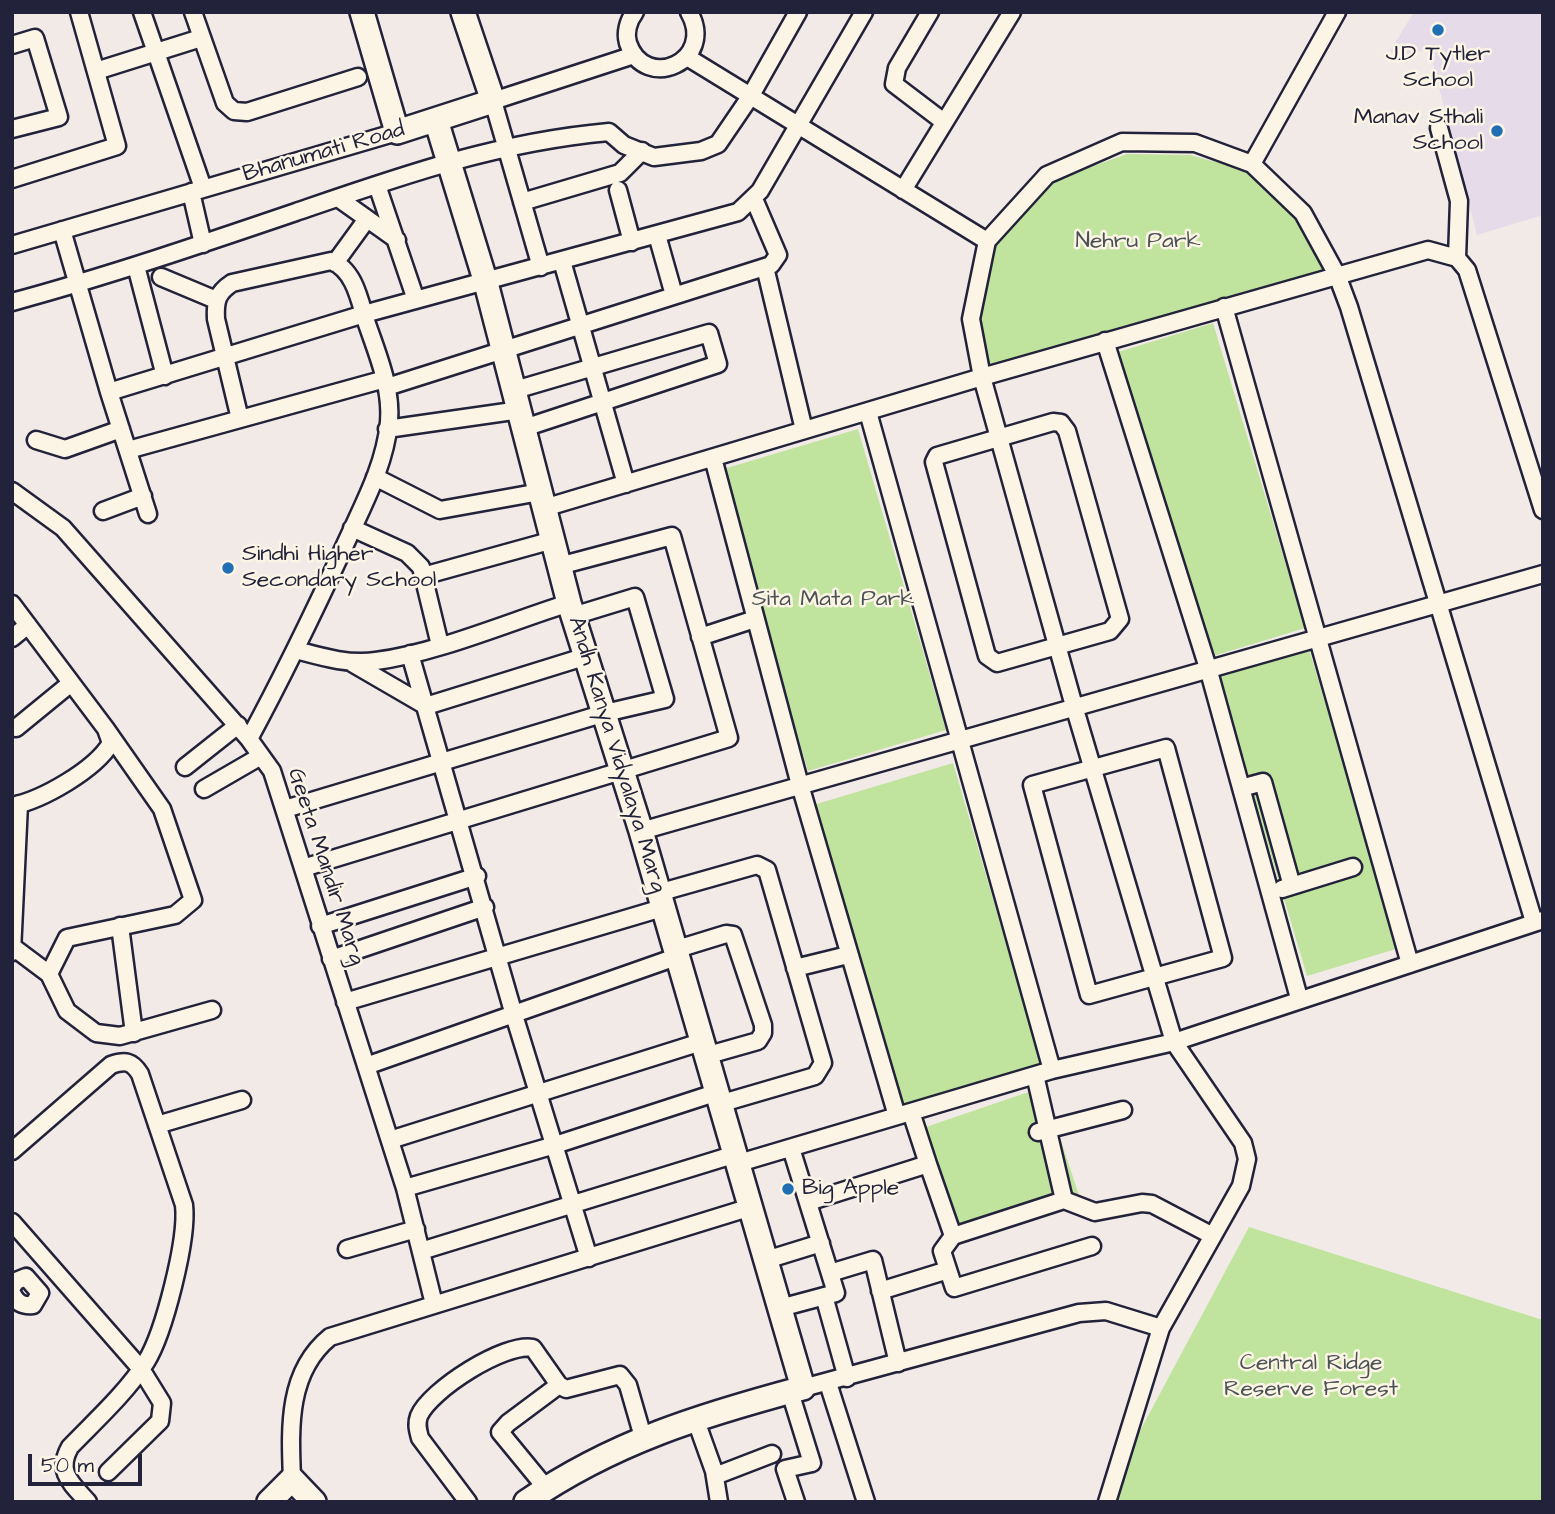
<!DOCTYPE html>
<style>
body{margin:0}
#map{position:relative;width:1555px;height:1514px;overflow:hidden;background:#f2eae7;font-family:"Architects Daughter",sans-serif}
canvas{display:block}
.frame{position:absolute;inset:0;border:14px solid #22223b;pointer-events:none}
.scale{position:absolute;left:28px;top:1454px;width:114px;height:32px;box-sizing:border-box;border:4px solid #22223b;border-top:0;padding-left:9px;font-size:21px;line-height:24px;white-space:nowrap;color:#22223b;-webkit-text-stroke:5px #fcf5e5;paint-order:stroke}
</style>
<div id="map">
<canvas width="1555" height="1514"></canvas>
<div class="frame"></div>
<div class="scale">50 m</div>
</div>
<script>
const c = document.querySelector('canvas').getContext('2d');
c.lineJoin = 'round';
function fillPath(path, color) {
  c.fillStyle = color;
  c.fill(path, 'evenodd');
}
function trace(path, color, width, dash) {
  c.strokeStyle = color;
  c.lineWidth = width;
  c.lineCap = dash ? 'butt' : 'round';
  c.setLineDash(dash || []);
  c.stroke(path);
}
function write(font, color, halo, rows, align = 'center') {
  c.font = font + ' "Architects Daughter",sans-serif';
  c.lineWidth = 5;
  c.setLineDash([]);
  c.textBaseline = 'middle';
  c.strokeStyle = halo;
  c.fillStyle = color;
  for (const [text, x, y, turn = 0] of rows) {
    c.save();
    c.translate(x, y);
    c.rotate((+turn || 0) * Math.PI / 180);
    c.textAlign = isNaN(turn) ? turn : align;
    if (halo) c.strokeText(text, 0, 0);
    c.fillText(text, 0, 0);
    c.restore();
  }
}
fillPath(new Path2D(`
 M1414 12H1543V215L1477 235 1429 48 1400 59 1390 51Z`), '#e6dce9');
fillPath(new Path2D(`
 M1127 154 1190 155 1249 171 1296 216 1330 276 988 375 978 308 996 241 1051 181Z
 M1213 323 1305 628 1210 657 1118 352Z
 M858 429 946 730 808 771 720 470Z
 M1309 649 1399 948 1307 976 1218 677Z
 M953 763 1041 1063 898 1106 810 806Z
 M1043 1087 1081 1201 964 1240 926 1127Z
 M1249 1227 1543 1320V1502H1105L1110 1487Z`), '#c0e49e');
const street = new Path2D(`
 M142 12 203 188
 M193 12 225 103 234 111 247 112 358 77
 M635 12C628 21 625 33 628 43 645 93 717 61 689 12
 M930 12 897 68 894 84 944 122
 M12 45 35 38 59 117 12 129
 M687 57 987 241
 M96 71 201 38
 M1439 128 1459 201 1457 258
 M1252 164 1337 12
 M12 179 117 146 79 12
 M377 185 416 300
 M618 190 632 242
 M903 190 1012 12
 M191 192 203 244
 M338 198 397 240
 M522 202 620 173 642 151
 M62 230 109 392 364 314 738 212 760 191 864 12
 M657 235 674 295
 M12 245 397 132
 M562 261 626 484
 M335 263 367 219
 M136 266 165 376
 M541 267 493 101 634 55
 M765 267 804 430
 M161 277 216 300
 M12 302C108 276 202 244 296 212 401 176 497 142 609 132L624 145 654 157 701 151 718 144 750 97 798 12
 M1224 307 1410 964
 M1105 341 1208 668 1299 998
 M387 387 771 265 778 255 754 199
 M515 390 709 333 718 364 524 428
 M109 392 148 514
 M868 412 1052 1070
 M240 419 216 319C215 301 217 293 232 283L331 261C353 269 359 297 365 318 376 351 392 386 389 422 385 466 362 507 344 547 314 612 283 676 249 739
 M1053 422 1061 423 1067 431 1120 619 1110 631 997 663 987 656 934 462 937 456Z
 M387 429 520 410
 M36 440 65 449 121 429
 M128 450 385 379
 M713 458 800 785 897 1116
 M375 477 440 510 540 492
 M12 491 63 528 249 739 272 771 405 1188 434 1304
 M544 508 982 377 1428 250 1457 258 1467 270 1543 510
 M103 511 143 496
 M352 528 407 553 421 567 440 645
 M423 576 553 540
 M12 604 106 729 111 743C95 770 42 800 12 806
 M700 637 755 619
 M12 638 28 625
 M296 650C322 657 349 665 376 661 437 653 509 622 569 603
 M410 654 514 1015 589 1258
 M352 663 426 706 587 656
 M16 728 71 683
 M1166 748 1223 958 1089 995 1032 785Z
 M185 767 238 725
 M1241 788 1263 782 1292 886
 M204 789 261 756
 M285 809 605 713 665 699 635 597 573 616
 M641 831 1543 574
 M303 868 729 738 672 536 559 566
 M1282 889 1353 867
 M658 893 757 865 767 870 823 1063 815 1076 719 1104
 M120 926 134 1033
 M320 926 477 876
 M13 947 49 974 67 1011 96 1033 120 1036 212 1010
 M674 950 726 934 733 935 763 1025V1033L758 1041 705 1056
 M12 952 19 804
 M331 959 485 907
 M795 968 848 955
 M49 974 67 938 175 915 193 900 162 809 106 729
 M345 1002 662 908
 M366 1066 676 957
 M1035 1075 1064 1200
 M157 1125 242 1100
 M1038 1132 1123 1110
 M390 1140 701 1042
 M12 1151 111 1065C125 1060 132 1061 140 1074L184 1205C188 1239 164 1333 146 1362 126 1393 95 1421 70 1447 56 1472 71 1483 88 1502
 M739 1163 1052 1070 1174 1042 1543 920
 M928 1164 953 1236 942 1251 954 1288 1092 1246
 M405 1188 555 1145 715 1093
 M808 1202 928 1164 911 1112
 M12 1222 141 1369 162 1403 160 1421 108 1472
 M953 1236 1064 1200 1095 1212 1142 1203 1152 1204 1213 1236
 M347 1249 416 1229
 M421 1251 736 1154
 M766 1260 821 1243
 M830 1273 873 1260 898 1363
 M12 1287 16 1281 26 1277 40 1293 33 1305C22 1306 17 1303 12 1293
 M880 1291 948 1270
 M824 1296 847 1378
 M780 1308 836 1293 791 1148
 M828 1383 866 1502
 M803 1388 1079 1313 1106 1311 1161 1328
 M790 1392 812 1463 785 1469 796 1502
 M695 1418 714 1471 719 1502
 M715 1476 772 1454
 M292 1479C290 1428 287 1372 330 1337L751 1207
 M546 1488 500 1432 508 1423 559 1385
 M468 1502 420 1438C418 1430 416 1424 419 1416 430 1390 505 1342 533 1348L559 1385 566 1389 620 1375 628 1385 643 1437
 M1107 1502 1161 1328 1241 1186 1247 1159 1243 1143 1174 1042 1074 706 982 377 971 319 987 241 1047 175 1122 142 1195 143 1252 164 1303 213 1337 275 1349 307 1534 922`);
const secondary = new Path2D(`
 M362 12 397 132 493 101 463 12
 M436 120 486 283 569 603 641 831 803 1388C702 1415 613 1442 526 1502
 M269 1502 292 1479 314 1502`);
trace(street, '#22223b', 21);
trace(secondary, '#22223b', 28);
trace(street, '#fcf5e5', 16);
trace(secondary, '#fcf5e5', 23);
for (const [x, y, r, color] of [
 [1438,30,7,"#1f6fb2"],
 [1497,131,7,"#1f6fb2"],
 [228,568,7,"#1f6fb2"],
 [788,1189,7,"#1f6fb2"]
]) {
  const dot = new Path2D();
  dot.arc(x, y, r, 0, 2 * Math.PI);
  c.fillStyle = color;
  c.fill(dot);
  trace(dot, '#fcf5e5', 2.5);
}
write('23px', '#22223b', '#fcf5e5', [
 ["J.D Tytler",1438,55,"center"],
 ["School",1438,81,"center"],
 ["Manav Sthali",1483,118,"right"],
 ["School",1483,144,"right"],
 ["Sindhi Higher",242,555],
 ["Secondary School",242,581],
 ["Big Apple",802,1189]
], 'left');
write('23px', '#22223b', '#fcf5e5', [
 ["Bhanumati Road",324,153,-16],
 ["Andh Kanya Vidyalaya Marg",616,755,73],
 ["Geeta Mandir Marg",325,867,72]
]);
write('23px', '#4a5254', '#fcf5e5', [
 ["Nehru Park",1138,242],
 ["Sita Mata Park",833,600],
 ["Central Ridge",1311,1364],
 ["Reserve Forest",1311,1390]
]);
</script>
